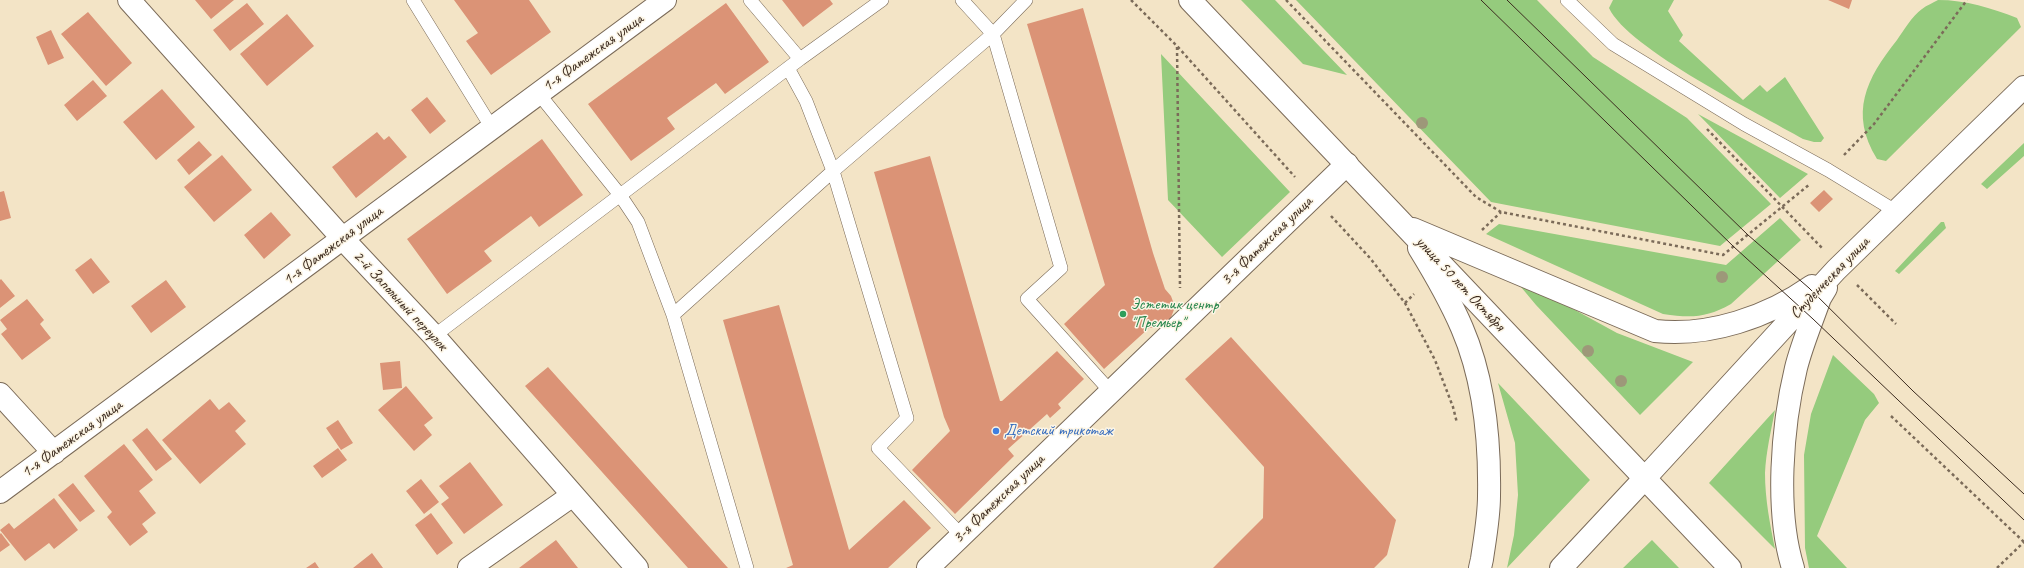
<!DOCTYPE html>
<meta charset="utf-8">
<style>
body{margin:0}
canvas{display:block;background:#f3e4c6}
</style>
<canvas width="2024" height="568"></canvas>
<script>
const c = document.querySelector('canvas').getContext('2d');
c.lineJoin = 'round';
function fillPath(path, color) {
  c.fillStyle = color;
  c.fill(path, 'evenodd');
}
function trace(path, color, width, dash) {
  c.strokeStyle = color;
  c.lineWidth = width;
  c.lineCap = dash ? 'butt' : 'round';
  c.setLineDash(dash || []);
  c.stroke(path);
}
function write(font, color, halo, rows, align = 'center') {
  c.font = font + ' Caveat,sans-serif';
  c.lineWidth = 3;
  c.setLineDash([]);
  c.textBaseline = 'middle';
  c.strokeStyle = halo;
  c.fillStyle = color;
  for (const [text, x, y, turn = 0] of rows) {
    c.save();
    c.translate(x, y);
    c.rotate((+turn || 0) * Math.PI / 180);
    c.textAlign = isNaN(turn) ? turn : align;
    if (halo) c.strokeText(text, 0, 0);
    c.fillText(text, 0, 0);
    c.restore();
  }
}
fillPath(new Path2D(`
 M1241 0H1275L1347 75 1303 64Z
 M1296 0H1537L1593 57 1687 118 1771 204 1720 246 1491 202Z
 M1613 0H1674L1668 11 1683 35 1679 41 1743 100 1760 85 1767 92 1785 77 1824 138 1821 142H1814L1803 139C1760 114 1628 49 1609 8Z
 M1938 0C1966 0 1991 8 2017 18L2021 27 1886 161 1877 159C1849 113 1866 79 1897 40 1904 30 1912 16 1922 9 1927 5 1933 3 1938 0Z
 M1161 54 1290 192 1222 257 1168 200Z
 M1698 114 1808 174 1780 198Z
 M2024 143V156L1987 189 1981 184Z
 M1780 218 1801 240 1731 304C1706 318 1691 318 1663 314L1486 234 1499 224 1726 265Z
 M1941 222H1944L1946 228 1899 274 1895 271Z
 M1511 275 1617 333 1693 362 1640 415 1536 305Z
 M1833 355 1874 394 1879 403 1865 420 1817 536 1847 568H1809L1805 548 1804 455 1811 414Z
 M1498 383 1590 480 1507 568 1514 535 1518 495 1515 443Z
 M1775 410C1771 431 1766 452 1765 473 1765 499 1770 524 1775 549L1709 483Z
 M1652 540 1679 568H1623Z`), '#95cb7d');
fillPath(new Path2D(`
 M195 0H234L211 19Z
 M454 0H529L551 32 491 75 466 41 478 33Z
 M782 0H830L833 4 803 27Z
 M1828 0H1852L1849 9Z
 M247 3 264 24 230 51 213 30Z
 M726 3 769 62 725 94 716 83 667 118 675 129 631 161 588 104Z
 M1083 8 1153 253 1165 289 1171 296 1175 307 1170 320 1158 327 1149 328 1104 369 1064 324 1105 285 1027 24Z
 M88 12 132 63 106 86 61 34Z
 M287 14 314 46 267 86 240 54Z
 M51 30 64 58 48 65 36 37Z
 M93 80 107 96 77 121 64 105Z
 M162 89 195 127 156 160 123 122Z
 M427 97 446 121 430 134 411 110Z
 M377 132 384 140 389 136 407 157 356 198 332 167Z
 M542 139 583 195 539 227 531 216 484 251 492 261 447 294 407 239Z
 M199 141 212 155 189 175 177 160Z
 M222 155 252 190 214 222 184 187Z
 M930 156 1000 401H1002L1057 351 1084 379 1058 404 1061 408 1050 418 1047 414 1008 449 1014 456 955 514 912 470 950 431 944 417 874 172Z
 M1824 190 1833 199 1819 212 1810 203Z
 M4 191 11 218 0 221V192Z
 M271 212 291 235 264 259 244 235Z
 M91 258 110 282 93 294 75 270Z
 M1 279 15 296 0 308V280Z
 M166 280 186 307 151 333 131 306Z
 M27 299 44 320 40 324 51 338 22 360 1 334 7 329 0 320Z
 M779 305 849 550 904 500 931 528 888 568H786L793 565 723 320Z
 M1231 337 1396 520 1387 555 1374 568H1213L1263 518 1264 467 1185 379Z
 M400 361 402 388 383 390 380 363Z
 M548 367 728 568H688L525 386Z
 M406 386 433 418 424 425 432 435 414 451 378 410Z
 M210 399 219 410 229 402 246 421 235 431 246 444 200 484 162 440Z
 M338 420 353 443 341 450 326 428Z
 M147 428 172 459 156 471 132 440Z
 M124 444 153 480 139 491 156 513 142 524 148 532 130 546 107 517 112 512 84 476Z
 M338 448 347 460 322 478 313 466Z
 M470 462 503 505 464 534 441 504 449 498 439 486Z
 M421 479 439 502 424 514 406 491Z
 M73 483 95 511 80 522 58 495Z
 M54 498 78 530 54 549 49 543 25 561 0 530 9 523 14 529Z
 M431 513 453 543 437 555 415 525Z
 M1 533 10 545 0 552V534Z
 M556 540 578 568H519Z
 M372 553 383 568H353Z
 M315 562 319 568H306Z`), '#db9376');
const lane = new Path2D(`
 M413 0 492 128
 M750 0 800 59 882 0
 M962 0 993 34 1026 0
 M1567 0 1613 44 1744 124 1828 170 1897 212
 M788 68 806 101 833 171 907 418 878 448 962 536
 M539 94 620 195 638 222 673 315
 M434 336 800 59
 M747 568 673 315 833 171 993 34 1061 268 1027 299 1111 392`);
const street = new Path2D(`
 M129 0 343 239 434 336 637 568
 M0 394 54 453
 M0 492 665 0
 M469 568 573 495
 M928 568 1347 164`);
const secondary = new Path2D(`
 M1419 248C1435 274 1450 300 1462 328 1484 379 1490 441 1489 496 1489 517 1485 538 1482 559L1480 568
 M1561 568 1645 478`);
const primary = new Path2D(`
 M1190 0 1730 568
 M1413 229 1655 331C1709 337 1768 317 1812 286
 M1645 478 1836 270 2024 87
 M1793 568C1775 511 1782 426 1796 368 1802 344 1812 321 1820 298L1826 288`);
trace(lane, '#7b6b59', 14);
trace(street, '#7b6b59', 24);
trace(secondary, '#7b6b59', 24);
trace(primary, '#7b6b59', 24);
trace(new Path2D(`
 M1131 0 1177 46 1295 177
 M1286 0 1476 197 1501 212 1723 255 1810 184
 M1177 47 1180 288
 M1707 129 1822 248
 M1844 155 1874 124 1967 0
 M1331 216 1370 258 1405 303 1435 360 1453 407 1457 423
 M1482 230 1501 212
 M1857 285 1896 324
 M1405 303 1414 294
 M1891 416 2024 542
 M1997 568 2024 542`), '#7b6b59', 2.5, [3, 3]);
trace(lane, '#fff', 13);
trace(street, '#fff', 22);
trace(secondary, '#fff', 22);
trace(primary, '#fff', 22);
trace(new Path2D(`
 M1481 0 1734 247 1813 319 2024 520
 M1507 0 1748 235 1809 288 1913 391 2024 494`), '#3b2a1e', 1);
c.fillStyle = '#9d9879';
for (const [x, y] of [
 [1422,123],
 [1722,277],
 [1588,351],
 [1621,381]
]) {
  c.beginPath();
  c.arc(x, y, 6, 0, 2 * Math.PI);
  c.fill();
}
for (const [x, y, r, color] of [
 [1123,314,4,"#2e9e5b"],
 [996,431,4,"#3f7fe0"]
]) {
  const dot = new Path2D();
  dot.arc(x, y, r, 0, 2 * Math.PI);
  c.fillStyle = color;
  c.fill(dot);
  trace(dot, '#fcf5e5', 1.5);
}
write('16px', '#3b2a1e', '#fcf5e5', [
 ["1-я Фатежская улица",593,53,-36],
 ["3-я Фатежская улица",1267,241,-44],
 ["1-я Фатежская улица",333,246,-37],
 ["Студенческая улица",1830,278,-46],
 ["улица 50 лет Октября",1460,284,47],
 ["2-й Запольный переулок",400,301,47],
 ["1-я Фатежская улица",72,439,-36],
 ["3-я Фатежская улица",999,499,-44]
]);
write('16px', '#27864d', '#fcf5e5', [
 ["Эстетик центр",1131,305],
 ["\"Премьер\"",1131,323]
], 'left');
write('16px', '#366cbe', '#fcf5e5', [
 ["Детский трикотаж",1004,431]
], 'left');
</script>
